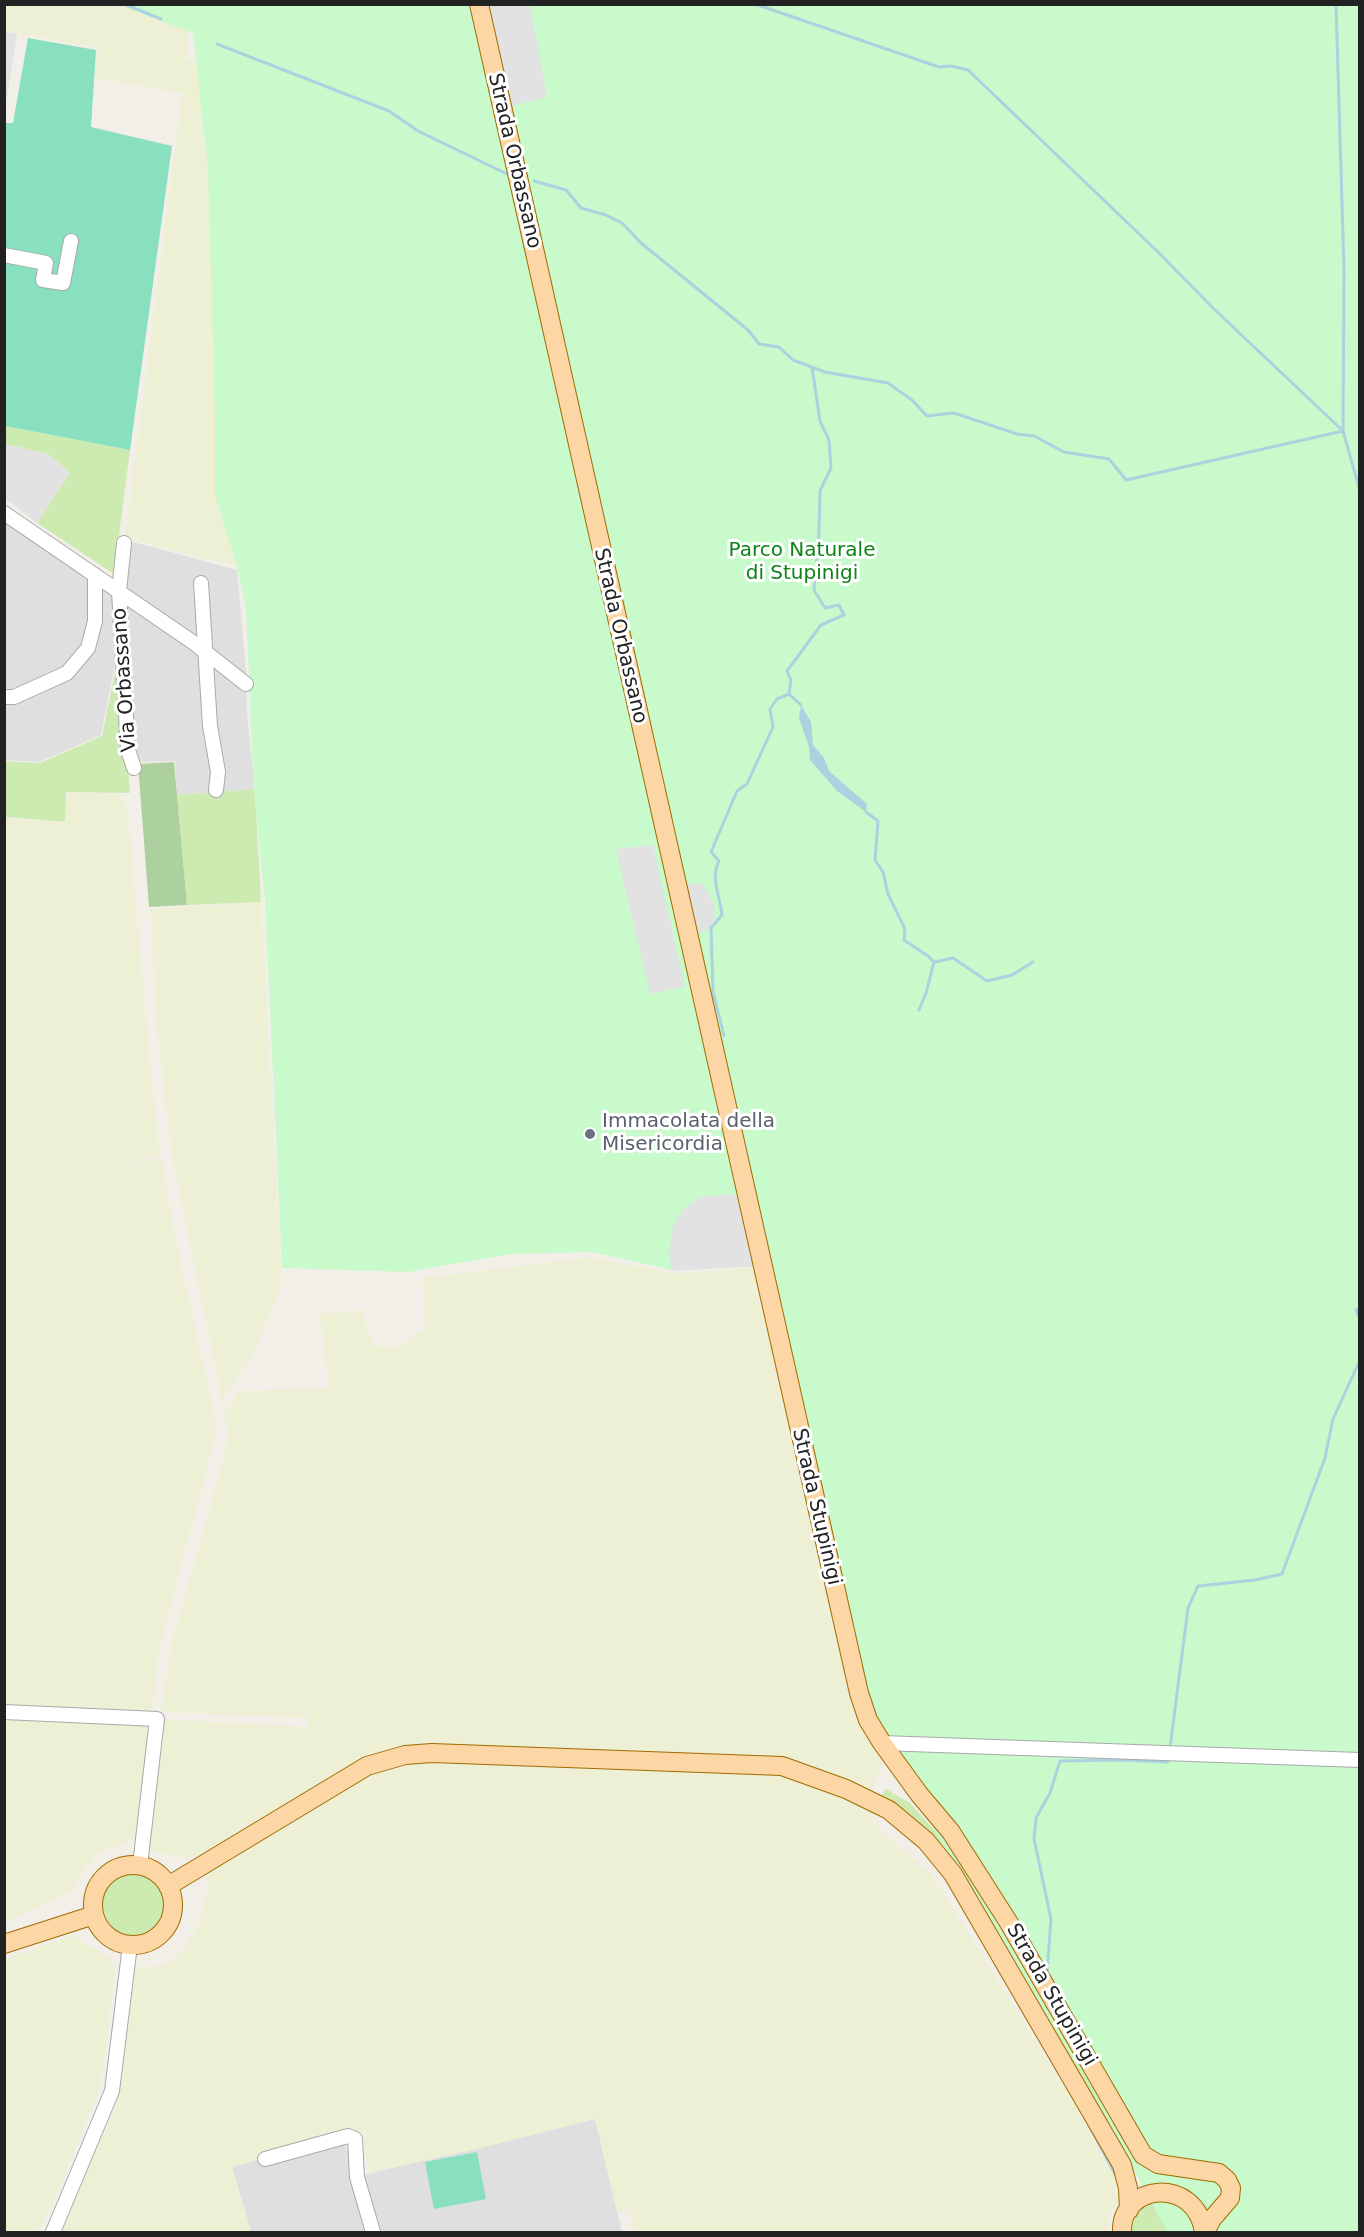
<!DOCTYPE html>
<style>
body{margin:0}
#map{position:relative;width:1364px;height:2237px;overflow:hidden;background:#f2efe9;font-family:"DejaVu Sans",sans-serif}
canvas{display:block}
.frame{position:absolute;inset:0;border:6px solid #222;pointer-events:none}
</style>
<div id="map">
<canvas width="1364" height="2237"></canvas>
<div class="frame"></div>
</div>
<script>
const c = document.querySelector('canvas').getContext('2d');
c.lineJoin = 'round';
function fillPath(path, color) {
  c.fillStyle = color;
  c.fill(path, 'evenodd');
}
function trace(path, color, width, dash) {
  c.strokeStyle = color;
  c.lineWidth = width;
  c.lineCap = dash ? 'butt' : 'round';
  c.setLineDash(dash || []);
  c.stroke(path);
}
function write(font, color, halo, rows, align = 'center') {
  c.font = font + ' "DejaVu Sans",sans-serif';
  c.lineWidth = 6;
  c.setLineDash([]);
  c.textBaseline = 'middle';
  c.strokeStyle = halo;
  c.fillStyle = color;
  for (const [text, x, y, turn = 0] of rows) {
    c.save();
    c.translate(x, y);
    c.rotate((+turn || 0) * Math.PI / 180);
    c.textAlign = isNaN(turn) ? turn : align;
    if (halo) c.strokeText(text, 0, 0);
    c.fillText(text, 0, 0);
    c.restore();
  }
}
fillPath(new Path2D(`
 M5 519 111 593 119 538 237 570 246 670 247 715 255 789 177 795 175 761 138 762 125 613 101 735 39 762 5 760Z
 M595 2118 622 2232H376L359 2176Z
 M342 2134 370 2232H251L232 2167Z`), '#e0dfdf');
fillPath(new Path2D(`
 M4 5H472L189 31 186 58 200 62 237 567 125 538 182 93 94 78 98 48 5 31Z
 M67 793 122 794 128 813 148 1042 142 1044 148 1043 160 1155 53 1186 161 1157 174 1230 214 1415 192 1452 214 1417 217 1431 159 1648 152 1711 150 1715 5 1710V818L65 823Z
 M261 902 282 1285 252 1357 222 1401 171 1149 158 1038 150 909Z
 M590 1257 679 1274 756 1268 883 1764 874 1779 873 1823 932 1875 1073 2101 1119 2187 1120 2200 1110 2213 1107 2232H634L629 2209 617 2212 595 2119 481 2148 368 2173 364 2133H347L232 2167 251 2232H60L117 2103 123 2075 134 1970 167 1964 175 1959 188 1943 199 1923 209 1886 195 1855 188 1858 147 1851 162 1719 307 1727 311 1671 306 1718 161 1712 170 1652 302 1654 170 1651 223 1460 228 1432 224 1414 238 1391 329 1388 320 1314 361 1310 374 1345 398 1348 425 1327 422 1278Z
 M5 1717 141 1722 146 1726 150 1735 139 1836 98 1854 82 1872 70 1892 5 1922Z
 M73 1935 111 1959 115 1971 104 2063 97 2096 62 2182 38 2232H5V1959Z`), '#eef0d5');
fillPath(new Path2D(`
 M5 426 130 450 114 574 37 523 70 473 48 454 5 444Z
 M120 647 130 793 66 792 65 822 5 817V761L40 763 102 736Z
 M255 789 261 902 187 905 177 795Z
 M886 1789 910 1803 956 1854 1128 2145 1116 2143 947 1854 917 1822 882 1795Z
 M103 1904a32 32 0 1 1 64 0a32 32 0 1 1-64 0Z
 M1152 2202 1193 2232H1130C1132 2217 1139 2210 1152 2202Z`), '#cdebb0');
fillPath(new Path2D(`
 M174 762 187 905 149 907 138 764Z`), '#add19e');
fillPath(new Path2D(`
 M120 5H1359V2232H1167L1090 2086 893 1762 868 1715 763 1266 673 1270 592 1252 511 1254 408 1272 282 1268 265 899 254 792 246 609 237 567 215 494V413L208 168 193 33Z`), '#c8facc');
fillPath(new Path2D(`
 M28 38 96 50 91 127 172 146 130 450 5 426V123H13Z
 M477 2152 486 2199 434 2209 425 2162Z`), '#88e0be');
fillPath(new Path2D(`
 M489 5H530L547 97 511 106Z
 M5 32 17 34 5 108 4 32Z
 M5 444 48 454 70 473 37 523 5 498Z
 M653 845 685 987 650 994 616 849Z
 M703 883 715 908 713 926 697 935 684 885Z
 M736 1194 754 1266 672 1271 669 1253 673 1226 683 1209 701 1197Z`), '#e2e2e2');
fillPath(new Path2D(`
 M801 705 811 722 813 745 824 758 829 771 867 804 866 812 837 791 810 760 809 747 799 718Z`), '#aad3df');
trace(new Path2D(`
 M124 4 161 19
 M755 4 939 67 951 66 968 70 1158 252 1214 309 1343 431
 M1336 4 1344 270 1343 431 1360 491
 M217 44 389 111 418 131 507 174
 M534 181 566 190 581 208 606 215 622 223 641 243 748 330 759 344 779 347 793 360 825 372 888 383 912 400 927 416 954 413 1017 434 1034 436 1064 452 1109 459 1126 480 1343 431
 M789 694 801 705
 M866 812 878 821 875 860 883 872 888 894 905 929 904 940 928 956 934 962 926 993 919 1010
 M935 962 953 958 987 981 1012 975 1033 962
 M724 1036 713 992 711 928 722 915C720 895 710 879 719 861L711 852 737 791 747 784 773 727 770 709 777 699 789 694 791 680 787 671 821 625 844 615 839 605 825 608 814 590 819 532 820 491 831 468 829 440 820 421 812 367
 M1360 1308 1356 1310 1360 1320
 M1170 1748 1188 1608 1198 1586 1255 1580 1282 1574 1325 1458 1333 1419 1360 1360
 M1047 1973 1051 1919 1034 1839 1036 1818 1050 1793 1060 1761 1123 1760 1168 1762
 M1085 2118 1116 2176`), '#aad3df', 3);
const minor = new Path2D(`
 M4 255 46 263 43 280 63 283 71 241
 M4 513 194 643 246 684
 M124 543 119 591 128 750 134 768
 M201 583 210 726 218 772 216 790
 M4 697H14L67 673 88 648 95 621V575
 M4 1712 157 1719 140 1865
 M882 1743 1360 1760
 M265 2159 348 2136 355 2139 357 2177 373 2232
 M53 2232 112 2091 130 1945`);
const major = new Path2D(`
 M479 4 859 1693 868 1720 882 1743 919 1794 951 1832 1009 1923 1143 2155 1158 2164 1219 2173 1227 2180 1231 2188 1230 2198 1212 2219 1205 2232
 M93 1905a40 40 0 1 1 80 0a40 40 0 1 1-80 0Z
 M168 1886 367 1766 405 1755 432 1753 782 1766 846 1789 889 1810 926 1841 953 1874 1122 2165 1128 2188 1129 2210
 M4 1944 94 1915
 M1122 2232C1120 2184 1195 2175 1204 2232`);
trace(minor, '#a9a9a9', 16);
trace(major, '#a06b00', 20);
trace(minor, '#fff', 14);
trace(major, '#fcd6a4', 18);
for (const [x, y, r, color] of [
 [590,1134,6,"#6b7280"]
]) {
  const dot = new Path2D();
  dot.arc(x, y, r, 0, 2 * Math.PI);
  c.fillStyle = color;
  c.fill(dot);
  trace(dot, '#fff', 2);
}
write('20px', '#222', '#fff', [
 ["Strada Orbassano",514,161,77],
 ["Strada Orbassano",620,636,77],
 ["Via Orbassano",125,680,-94],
 ["Strada Stupinigi",816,1507,77],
 ["Strada Stupinigi",1051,1995,60]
]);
write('20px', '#0c8416', '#fff', [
 ["Parco Naturale",802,551],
 ["di Stupinigi",802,574]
]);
write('20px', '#5b616d', '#fff', [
 ["Immacolata della",602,1122],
 ["Misericordia",602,1145]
], 'left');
</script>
